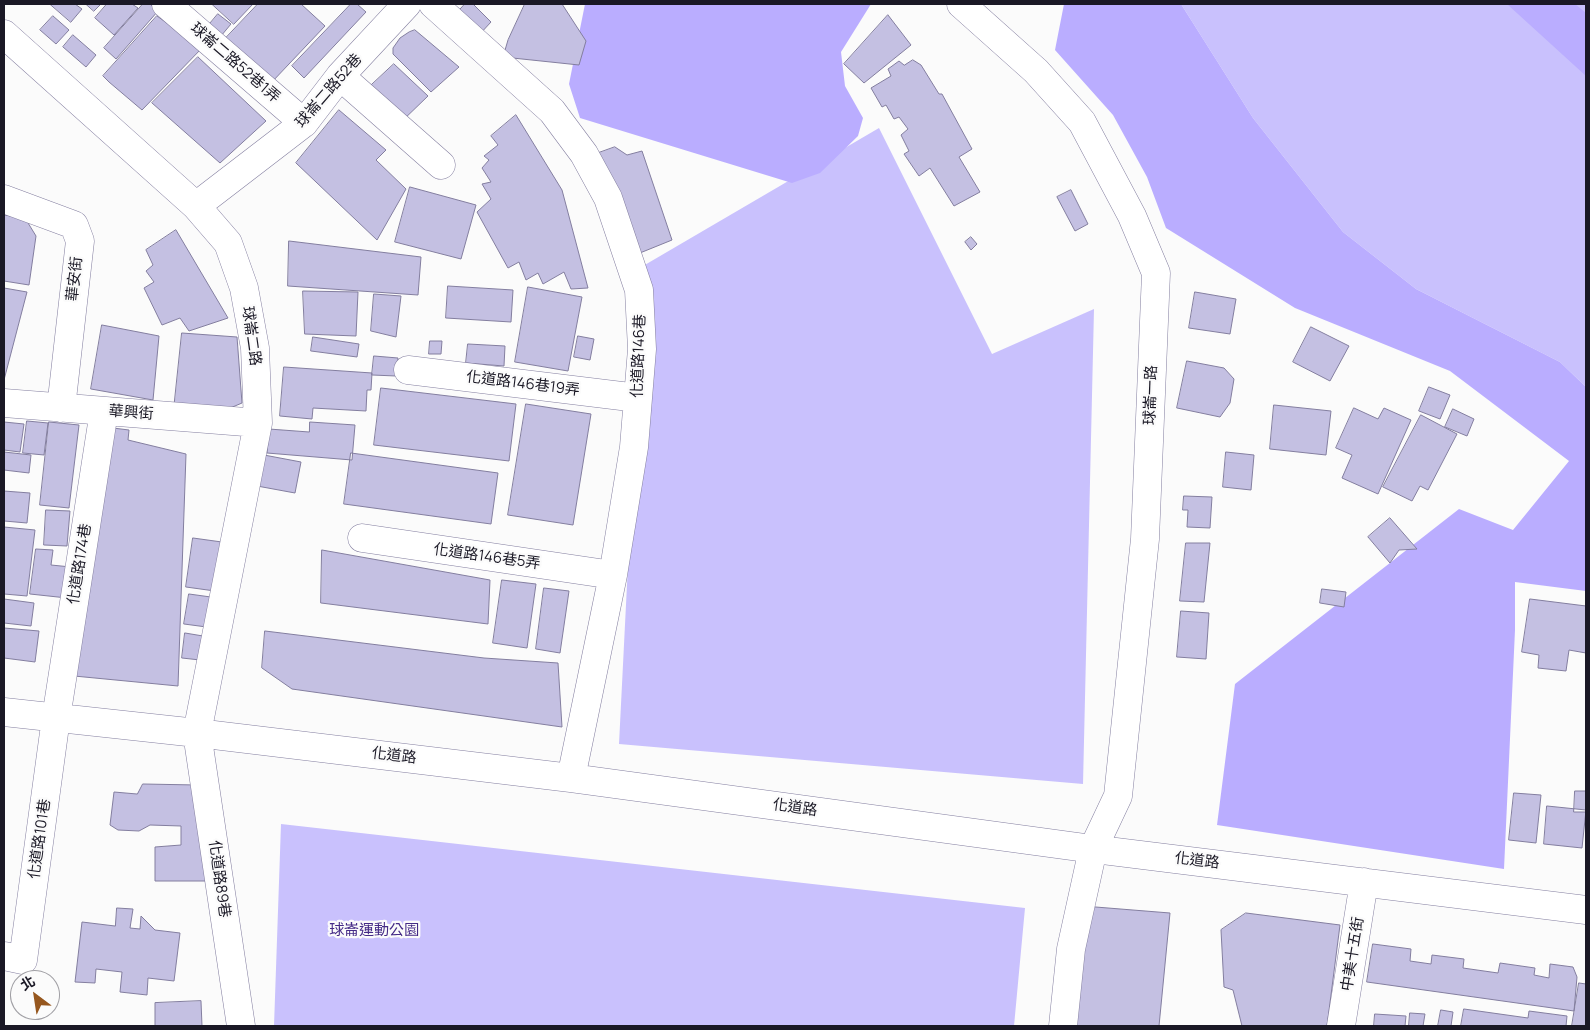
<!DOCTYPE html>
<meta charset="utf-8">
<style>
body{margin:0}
#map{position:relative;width:1590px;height:1030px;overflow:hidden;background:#fbfbfb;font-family:Manrope,"Noto Sans TC",sans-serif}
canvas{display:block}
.frame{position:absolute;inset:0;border:5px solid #1a1825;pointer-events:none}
.north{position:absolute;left:10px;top:970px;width:50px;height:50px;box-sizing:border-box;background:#fbfbfb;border:1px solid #a1a0a5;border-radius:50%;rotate:329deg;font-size:14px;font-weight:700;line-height:20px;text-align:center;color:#1a1825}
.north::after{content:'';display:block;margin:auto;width:18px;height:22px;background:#96571e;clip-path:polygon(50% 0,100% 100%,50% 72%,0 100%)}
</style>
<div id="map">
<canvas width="1590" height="1030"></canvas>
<div class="frame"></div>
<div class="north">北</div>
</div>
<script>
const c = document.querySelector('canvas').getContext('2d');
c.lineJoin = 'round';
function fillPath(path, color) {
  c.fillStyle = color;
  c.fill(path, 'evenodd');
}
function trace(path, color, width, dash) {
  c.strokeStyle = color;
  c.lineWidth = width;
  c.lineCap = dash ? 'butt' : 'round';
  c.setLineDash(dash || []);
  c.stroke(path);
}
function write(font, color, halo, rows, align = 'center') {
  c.font = font + ' Manrope,"Noto Sans TC",sans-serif';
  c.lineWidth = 4.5;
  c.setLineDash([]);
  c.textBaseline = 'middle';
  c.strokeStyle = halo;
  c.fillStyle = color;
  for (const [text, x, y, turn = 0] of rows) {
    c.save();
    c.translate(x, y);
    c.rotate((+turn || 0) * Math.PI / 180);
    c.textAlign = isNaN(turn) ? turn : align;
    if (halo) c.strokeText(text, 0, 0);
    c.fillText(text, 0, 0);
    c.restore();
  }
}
fillPath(new Path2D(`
 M1181 4H1586V387L1560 362 1416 289 1343 232 1253 118Z
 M879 128 992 354 1094 309 1083 784 619 744 643 266Z
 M281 824 1025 908 1014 1026H274Z`), '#c9c1fd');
fillPath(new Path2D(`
 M585 4H871L841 52 845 86 863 118 858 136 820 173 792 183 580 118 569 84Z
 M1064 4H1181L1253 118 1343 232 1416 289 1560 362 1586 387V591L1515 582V630L1504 869 1217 825 1235 684 1459 509 1513 530 1569 461 1450 371 1295 308 1166 228 1147 177 1113 115 1055 50Z
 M1507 4H1575L1586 13V76Z`), '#baadff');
const building = new Path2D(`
 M50 4H75L82 9 71 22Z
 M86 4H101L94 11Z
 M107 4H132L138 8 114 35 95 18Z
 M143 4H150L158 11 116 59 104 48Z
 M212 4H253L234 24Z
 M258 4H301L325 26 271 83 225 39Z
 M351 4H357L366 12 304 78 292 66Z
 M465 4H473L491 22 479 35 457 13Z
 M525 4H562L586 41 579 65 503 57 508 40Z
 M218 14 231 24 216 42 203 32Z
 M888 15 911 45 864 83 844 64Z
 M53 16 69 30 56 44 40 30Z
 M157 16 202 48 142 110 109 82 103 76Z
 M415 30 459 67 431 92 393 54V48L400 38 409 32Z
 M73 35 96 55 86 67 63 47Z
 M198 57 266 121 220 163 152 103Z
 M913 60 921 65 939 94H942L972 149 959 157 980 192 954 206 930 168 919 176 904 154 909 151 901 135 908 129 899 117 894 119 886 105 882 107 871 88 891 76 888 69 899 61 904 65Z
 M394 64 428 96 399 124 364 92Z
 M339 110 386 150 376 160 406 189 377 240 296 163Z
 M516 115 562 190 588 288 571 289 564 272 543 284 538 273 526 280 519 262 508 268 477 212 491 199 482 184 491 182 482 168 489 160 484 156 498 145 491 136Z
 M615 147 627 155 642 151 672 240 630 257 593 155Z
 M410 187 476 205 461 259 395 242Z
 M1071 190 1088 224 1075 231 1057 197Z
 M4 215 25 218 36 236 29 285 4 281Z
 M176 230 228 318 189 331 180 318 162 325 144 288 154 282 146 271 153 265 146 250Z
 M971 237 977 244 971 250 965 242Z
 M289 241 421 257 418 295 288 286Z
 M448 286 513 290 511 322 446 318Z
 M528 287 582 297 568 371 515 362Z
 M4 288 27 292 4 380Z
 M303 291 358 292 356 336 305 334Z
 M1195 292 1236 299 1230 334 1189 328Z
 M374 294 401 296 396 337 371 331Z
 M102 325 159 336 153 400 91 389Z
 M1311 327 1349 346 1330 381 1293 362Z
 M182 333 237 337 242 403 209 417 174 409Z
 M578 336 594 339 590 360 574 357Z
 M313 337 359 344 357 357 311 351Z
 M430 341H442L441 354H429Z
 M468 344 505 346 504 366 466 363Z
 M374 356 398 358 396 376 372 375Z
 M1187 361 1224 368 1234 379 1230 403 1220 417 1177 408Z
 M284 367 372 373 371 390H367L366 411 313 408 312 419 280 416Z
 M1429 387 1450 395 1440 419 1419 411Z
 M381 388 516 404 509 461 374 445Z
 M526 404 591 414 573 525 508 515Z
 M1274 405 1331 411 1326 455 1270 449Z
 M1354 408 1378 419 1384 408 1411 420 1378 494 1342 478 1352 455 1336 448Z
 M1453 409 1474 419 1467 436 1445 427Z
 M1421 415 1457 434 1428 490 1420 486 1412 501 1383 487Z
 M27 421 48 423 44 455 23 453Z
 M4 422 24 424 20 452 4 450Z
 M49 422 79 425 69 508 40 505Z
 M310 422 355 425 352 460 267 453 269 429 309 432Z
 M105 427 129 430 128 440 186 454 178 686 74 676Z
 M4 452 31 455 29 473 4 470Z
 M1226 452 1254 455 1251 490 1223 487Z
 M351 453 498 473 491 524 344 504Z
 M264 455 301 462 295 493 257 486Z
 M4 491 30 493 27 523 4 521Z
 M1184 496 1212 497 1210 528 1187 527 1188 510H1183Z
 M46 510 70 511 67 546 44 545Z
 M1390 518 1417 549 1399 550 1390 563 1368 537Z
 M4 527 35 530 27 596 4 594Z
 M193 538 229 543 222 592 186 587Z
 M1186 543H1210L1204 602 1180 601Z
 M36 549 53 550 51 565 71 567 67 598 30 594Z
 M322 550 490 580 488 624 321 603Z
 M502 580 536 584 527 648 493 643Z
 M544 588 569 591 560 653 536 649Z
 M1322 589 1346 592 1344 607 1320 603Z
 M189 594 218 598 214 628 184 624Z
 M4 599 34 603 31 626 4 623Z
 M1530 599 1586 606V653L1569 650 1566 671 1538 668 1539 655 1522 652Z
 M1181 611 1209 613 1206 659 1177 657Z
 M4 628 39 631 35 662 4 658Z
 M265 631 484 658 558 663 562 727 292 689 262 668Z
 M185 633 203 636 200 660 182 658Z
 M143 784 197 785 207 881H155V847L181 845V826L150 825 139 831 118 830 110 825 114 792 137 794Z
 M1575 791H1586V812H1574Z
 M1514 793 1541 795 1536 843 1509 840Z
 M1547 806 1586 810 1582 848 1544 844Z
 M1083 906 1170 913 1159 1026H1071Z
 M117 908 133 909 130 928 140 929 141 916 155 930 180 933 174 981 148 978 147 995 120 992 122 972 96 969 95 983 75 982 82 922 115 926Z
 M1246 913 1340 925 1327 1026H1242L1233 990 1224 987 1221 930Z
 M1373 944 1411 949 1410 961 1431 964 1432 955 1464 959 1463 968 1498 973 1500 963 1535 968 1534 975 1549 978 1550 964 1573 967 1577 977 1574 1011 1367 982Z
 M1579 983 1586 984V1026H1572Z
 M201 1001 202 1026H155V1003Z
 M1464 1009 1528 1018 1529 1011 1567 1016 1566 1026H1461Z
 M1441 1010 1453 1012 1451 1026H1438Z
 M1410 1013 1425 1014 1423 1026H1409Z
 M1375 1014 1406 1016 1405 1026H1374Z`);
fillPath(building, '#c4c0e2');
trace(building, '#837e9f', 1);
const minor = new Path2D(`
 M166 4 304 123
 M433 4 552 111 584 154 608 198 639 290 642 349 634 447 613 575 571 778
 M961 4 1036 71 1082 122 1132 216 1156 273 1145 539 1118 796 1093 849 1071 949 1063 1026
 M4 34 196 206 228 243 244 288 255 348 258 423 197 733 241 1026
 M340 76 441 165
 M4 199 74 225 80 241 61 408
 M196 206 304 123 340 76 407 4
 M408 370 638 398
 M4 403 258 423
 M362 538 613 575
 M4 712 197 733 571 778 1093 849 1586 910
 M4 956 23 960 56 718 104 411
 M1341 1026 1364 882`);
trace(minor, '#847fa0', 29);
trace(minor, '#fff', 28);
write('15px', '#1a1825', '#fbfbfb', [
 ["球崙二路52巷1弄",235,63,41],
 ["球崙二路52巷",329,91,-49],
 ["華安街",75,279,-84],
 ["球崙二路",251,336,82],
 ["化道路146巷",639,356,-88],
 ["化道路146巷19弄",523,384,7],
 ["球崙一路",1151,395,-88],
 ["華興街",131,413,4],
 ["化道路146巷5弄",487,557,8],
 ["化道路174巷",80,564,-81],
 ["化道路",394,756,7],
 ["化道路",795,808,8],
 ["化道路101巷",40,839,-82],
 ["化道路",1197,861,7],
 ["化道路89巷",219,879,82],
 ["中美十五街",1353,954,-81]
]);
write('15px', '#452b87', '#fbfbfb', [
 ["球崙運動公園",374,931]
]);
</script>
